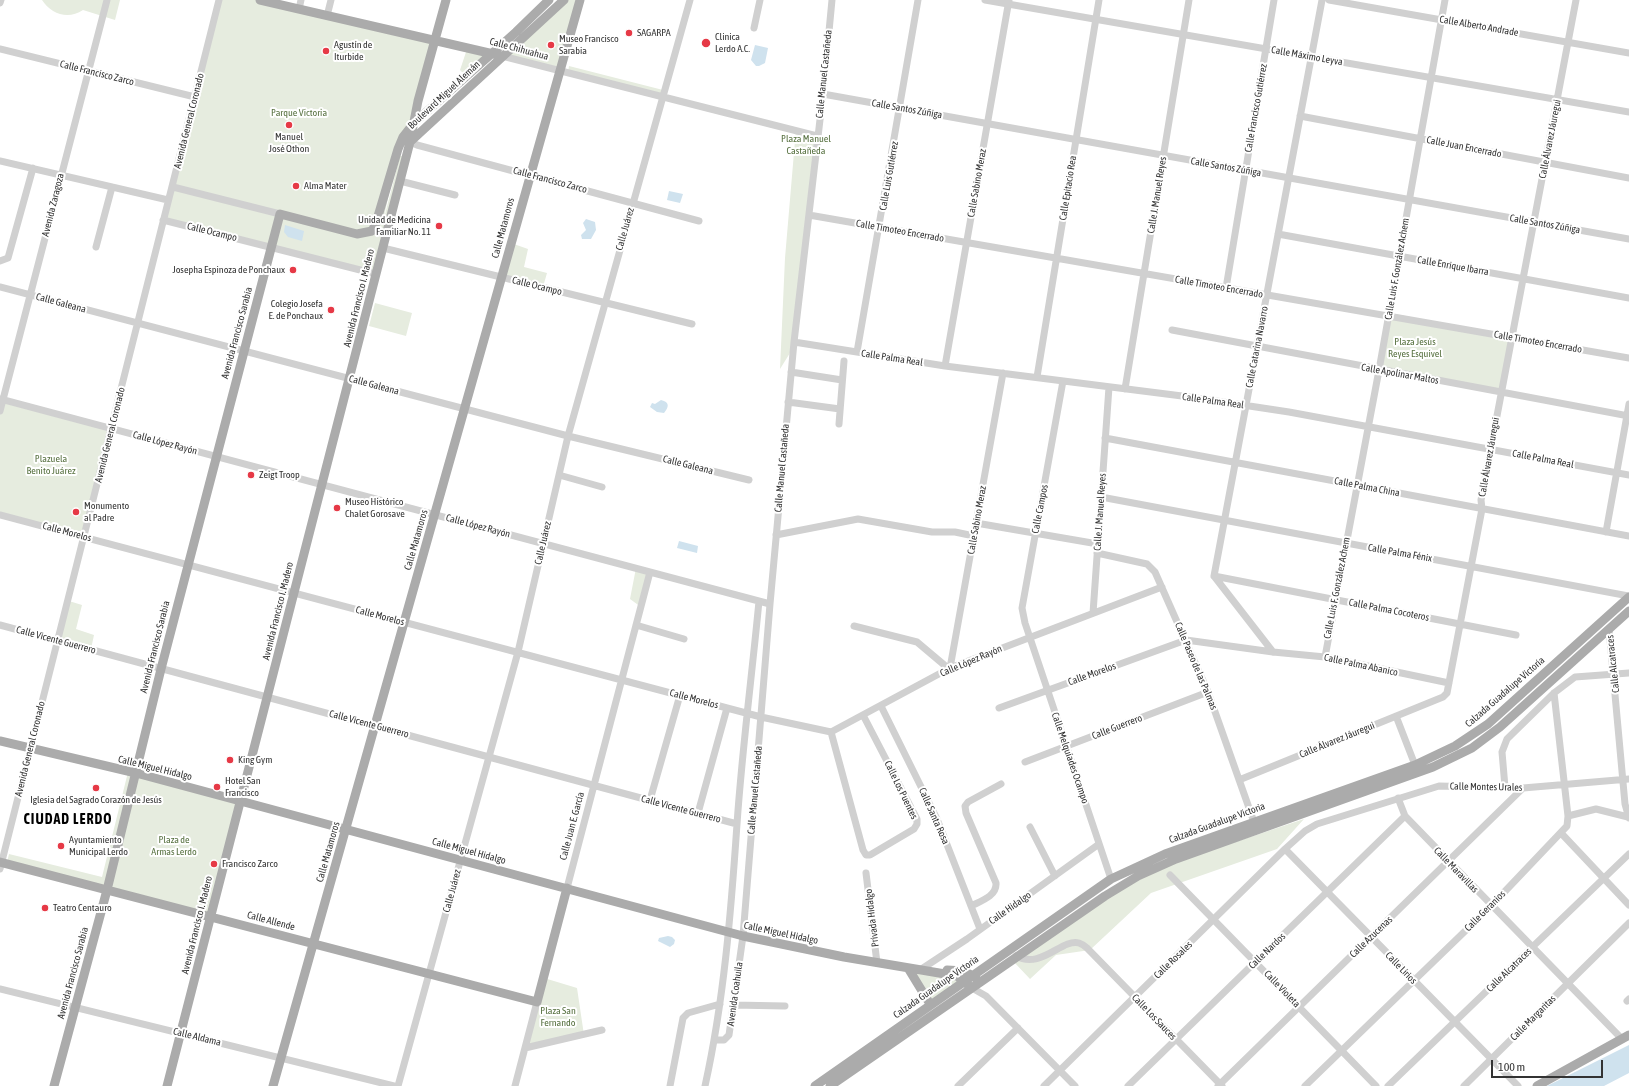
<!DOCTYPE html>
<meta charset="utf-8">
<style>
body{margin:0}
#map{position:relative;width:1629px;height:1086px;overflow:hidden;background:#fff;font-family:"Asap Condensed",sans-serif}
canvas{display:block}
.scale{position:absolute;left:1491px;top:1060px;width:112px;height:18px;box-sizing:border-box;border:2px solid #333;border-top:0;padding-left:5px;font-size:12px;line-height:14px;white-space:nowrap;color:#333;-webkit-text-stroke:3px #fff;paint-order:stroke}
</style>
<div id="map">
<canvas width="1629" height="1086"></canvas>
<div class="scale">100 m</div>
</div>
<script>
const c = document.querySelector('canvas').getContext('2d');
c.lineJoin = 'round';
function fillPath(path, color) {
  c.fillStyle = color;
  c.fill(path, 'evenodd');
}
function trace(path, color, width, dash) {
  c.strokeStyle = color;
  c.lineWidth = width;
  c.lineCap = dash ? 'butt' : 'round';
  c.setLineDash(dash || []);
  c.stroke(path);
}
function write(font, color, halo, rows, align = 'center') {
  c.font = font + ' "Asap Condensed",sans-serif';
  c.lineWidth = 4;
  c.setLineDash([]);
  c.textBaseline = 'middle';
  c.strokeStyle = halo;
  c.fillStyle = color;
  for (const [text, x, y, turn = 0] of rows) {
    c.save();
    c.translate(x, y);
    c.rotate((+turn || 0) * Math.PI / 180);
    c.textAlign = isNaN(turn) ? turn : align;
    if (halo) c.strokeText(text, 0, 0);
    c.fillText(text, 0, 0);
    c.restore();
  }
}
fillPath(new Path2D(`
 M42 0H120L115 20 83 10C68 20 51 14 42 0Z
 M220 0H265L438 42 395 166 382 226 400 156H403L379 274 166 220Z
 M564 0H579L559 70 503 56Z
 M467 49 491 55 467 77 460 70Z
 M569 66 663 90V97L568 72Z
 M796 129 819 135 795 345 780 369 785 258Z
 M511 243 528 249 524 267 547 273 543 287 502 277Z
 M375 303 412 313 406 336 369 326Z
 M1390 313 1514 337 1502 393 1378 370Z
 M4 399 113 429 86 537 0 514V414Z
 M636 568 650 572 641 607 630 599Z
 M69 601 82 605 76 629 94 635 91 649 59 639Z
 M128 772 242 801 214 918 7 862 9 854 102 877Z
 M1304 819 1277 849 1151 893 1090 950 1056 955 1030 979 1013 961 1149 871Z
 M910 969 961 981 930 1003Z
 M544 978 577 988 584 1035 525 1049Z`), '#e6ecdf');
fillPath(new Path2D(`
 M755 45 768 48 765 63 759 66H756L751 60Z
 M669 191 683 194 680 203 667 200Z
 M586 219 595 222 596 230 591 239H582L581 235 586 230 583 223Z
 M285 225 304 231 302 241 288 237 284 232Z
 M661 400C670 402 669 407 664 413L657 412 650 407 652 403 655 404Z
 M679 541 698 546 697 553 677 548Z
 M668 936 672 937 675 940 674 944 670 947 658 941 659 938Z
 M1629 1045V1073L1604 1086H1547Z`), '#cfe2ee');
trace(new Path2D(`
 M985 0 1629 112
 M1329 0 1629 53
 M0 3 1 0
 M299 9 301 0
 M327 16 331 0
 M754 28 760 0
 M0 49 195 97
 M502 56 817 136
 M823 94 1629 239
 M1300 116 1629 178
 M406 140 417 145 699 221
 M0 161 168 200
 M400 181 455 195
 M173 187 280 214
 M809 215 1629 358
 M163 220 376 274
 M1278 234 1629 298
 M96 247 112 187
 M383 248 692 324
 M0 261 8 258 33 168
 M0 287 568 436 749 480
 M1226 288 1274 0
 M1172 330 1629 416
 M794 342 945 366 1190 397 1289 412 1629 475
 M857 352 918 0
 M945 366 1009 0
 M791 372 842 380
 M1037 377 1099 0
 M1063 381 1022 608 1025 623 1111 879
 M1125 389 1189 0
 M0 399 770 604
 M788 402 840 409
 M0 411 107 0
 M839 424 844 361
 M1105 438 1629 536
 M559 475 602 487
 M1101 497 1629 596
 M0 515 761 717 831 732 950 668 1162 587
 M976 523 1098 544
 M1606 532 1629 404
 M776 535 858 519 932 532H955L974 536
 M1097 553 1147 564 1155 572 1208 692 1254 822
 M1214 576 1516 635
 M1093 613 1109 387
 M0 625 737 824
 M636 625 684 639
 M854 626 917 642 949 669
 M1609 629 1625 804 1629 818
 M1273 652 1214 576 1322 0
 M1325 657 1379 370 1445 0
 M950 668 1003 373
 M881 706 937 819 980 929
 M999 708 1186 640 1273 652 1325 657 1449 683
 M1396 716 1415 765
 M831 732 863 850 866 855H870L914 829 917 824V819L863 715
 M1025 762 1208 692
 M1239 780 1443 697 1447 693 1482 509 1481 500 1576 0
 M1505 787 1502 752 1507 739 1554 693 1575 677 1629 673
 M1398 798 1405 816 1622 1039
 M650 800 680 695
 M698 813 727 708
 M1568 816 1596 809 1628 817
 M1030 827 1055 876
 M1561 833 1629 905
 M1285 849 1518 1086
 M0 869 219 0
 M866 873 877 963
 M1170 875 1376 1086
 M567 888 650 572
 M971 906C981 901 997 896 996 883L966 813 965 806 968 802 1001 784
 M1016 956C1041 970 1062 938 1079 943 1082 944 1085 946 1087 948L1222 1086
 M920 970 967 939 1099 844
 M972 988 986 996 1075 1086
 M0 989 394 1086
 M1627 1001 1629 999
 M733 1005 785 1006
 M715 1040H724L729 1035 743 936 770 604 794 342 823 94 832 0
 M525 1048 602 1030
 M398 1086 518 652 568 436 690 0
 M515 1086 537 1002
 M670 1086 683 1018 688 1013 720 1004
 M705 1086C724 1000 731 912 737 824 742 750 752 675 759 601
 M958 1086 1018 1028
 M1044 1086 1285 849 1305 831 1317 824 1439 786 1523 788 1629 779
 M1128 1086 1405 816
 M1218 1086 1523 788
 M1305 1086 1491 906 1567 826 1568 816 1554 693
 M1388 1086 1629 854
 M1464 1086 1629 923`), '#d0d0d0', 7);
trace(new Path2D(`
 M260 0 502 56
 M411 141 564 0
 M0 741 136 773 743 936 844 957 957 976 972 988
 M0 862 537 1002 567 888
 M908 968 930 1004
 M947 970 964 971 976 978
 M54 1086 107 890 161 669 280 214 357 234 372 231 376 223 398 149 403 137 414 123 516 32 549 0
 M167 1086 410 142 418 101 446 0
 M273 1086 580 0
 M815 1086 1111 879 1165 854 1415 765 1455 746 1488 724 1629 597
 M830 1086 1105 896 1138 876 1176 859 1433 767 1472 748 1500 727 1629 611
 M1537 1086 1629 1035`), '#ababab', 9);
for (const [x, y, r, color] of [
 [629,33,4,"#e63946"],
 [706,43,5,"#e63946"],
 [551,45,4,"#e63946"],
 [326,51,4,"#e63946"],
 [289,125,4,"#e63946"],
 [296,186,4,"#e63946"],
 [439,226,4,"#e63946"],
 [293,270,4,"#e63946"],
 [331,310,4,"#e63946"],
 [251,475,4,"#e63946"],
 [337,508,4,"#e63946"],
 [76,512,4,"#e63946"],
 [230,760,4,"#e63946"],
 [217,787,4,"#e63946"],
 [96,788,4,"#e63946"],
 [61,846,4,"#e63946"],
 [214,864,4,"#e63946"],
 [45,908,4,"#e63946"]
]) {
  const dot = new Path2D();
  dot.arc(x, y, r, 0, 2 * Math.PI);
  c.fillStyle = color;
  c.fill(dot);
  trace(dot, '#fff', 1.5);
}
write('10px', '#333', '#fff', [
 ["Calle Alberto Andrade",1479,26,10],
 ["Calle Chihuahua",519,49,15],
 ["Calle Máximo Leyva",1307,56,10],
 ["Calle Francisco Zarco",97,73,14],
 ["Calle Manuel Castañeda",824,74,-84],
 ["Boulevard Miguel Alemán",444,95,-43],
 ["Calle Francisco Gutiérrez",1256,108,-80],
 ["Calle Santos Zúñiga",907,109,10],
 ["Avenida General Coronado",189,121,-76],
 ["Calle Álvarez Jáuregui",1550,139,-79],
 ["Calle Juan Encerrado",1464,147,11],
 ["Calle Santos Zúñiga",1226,167,10],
 ["Calle Luis Gutiérrez",889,176,-80],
 ["Calle Francisco Zarco",550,180,15],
 ["Calle Sabino Meraz",977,183,-80],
 ["Calle Epitacio Rea",1068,188,-81],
 ["Calle J. Manuel Reyes",1157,195,-81],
 ["Avenida Zaragoza",53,205,-76],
 ["Calle Santos Zúñiga",1545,224,10],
 ["Calle Matamoros",503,228,-75],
 ["Calle Juárez",625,229,-74],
 ["Calle Timoteo Encerrado",900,231,10],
 ["Calle Ocampo",212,232,14],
 ["Calle Enrique Ibarra",1453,266,10],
 ["Calle Luis F. González Achem",1397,269,-80],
 ["Calle Ocampo",537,286,14],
 ["Calle Timoteo Encerrado",1219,287,10],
 ["Avenida Francisco I. Madero",359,298,-76],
 ["Calle Galeana",61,303,15],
 ["Avenida Francisco Sarabia",237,333,-75],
 ["Calle Timoteo Encerrado",1538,342,10],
 ["Calle Catarina Navarro",1257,347,-79],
 ["Calle Palma Real",892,358,9],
 ["Calle Apolinar Maltos",1400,374,10],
 ["Calle Galeana",374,385,15],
 ["Calle Palma Real",1213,401,8],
 ["Avenida General Coronado",110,435,-76],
 ["Calle López Rayón",165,443,15],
 ["Calle Álvarez Jáuregui",1489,457,-80],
 ["Calle Palma Real",1543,459,11],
 ["Calle Galeana",688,465,14],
 ["Calle Manuel Castañeda",782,468,-85],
 ["Calle Palma China",1367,487,11],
 ["Calle Campos",1040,509,-79],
 ["Calle J. Manuel Reyes",1100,512,-86],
 ["Calle Sabino Meraz",977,520,-80],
 ["Calle López Rayón",478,526,15],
 ["Calle Morelos",67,532,15],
 ["Calle Matamoros",416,540,-74],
 ["Calle Juárez",543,543,-77],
 ["Calle Palma Fénix",1400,553,10],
 ["Calle Luis F. González Achem",1337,588,-79],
 ["Calle Palma Cocoteros",1389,610,11],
 ["Avenida Francisco I. Madero",278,611,-76],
 ["Calle Morelos",380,616,15],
 ["Calle Vicente Guerrero",56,640,15],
 ["Avenida Francisco Sarabia",155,647,-76],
 ["Calle López Rayón",971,661,-23],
 ["Calle Alcatraces",1613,664,-96],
 ["Calle Palma Abanico",1361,665,12],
 ["Calle Paseo de las Palmas",1196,666,67],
 ["Calle Morelos",1092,674,-20],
 ["Calzada Guadalupe Victoria",1505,692,-41],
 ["Calle Morelos",694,699,15],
 ["Calle Vicente Guerrero",369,724,15],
 ["Calle Guerrero",1117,727,-21],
 ["Calle Álvarez Jáuregui",1337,740,-22],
 ["Avenida General Coronado",30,749,-76],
 ["Calle Melquíades Ocampo",1070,758,71],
 ["Calle Miguel Hidalgo",155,768,14],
 ["Calle Montes Urales",1486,787,1],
 ["Calle Manuel Castañeda",755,790,-85],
 ["Calle Los Puentes",901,790,64],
 ["Calle Vicente Guerrero",681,809,15],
 ["Calle Santa Rosa",934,816,66],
 ["Calzada Guadalupe Victoria",1217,823,-20],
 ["Calle Juan E. García",572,826,-75],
 ["Calle Miguel Hidalgo",469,851,15],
 ["Calle Matamoros",328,852,-74],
 ["Calle Maravillas",1456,870,46],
 ["Calle Juárez",452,891,-75],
 ["Calle Hidalgo",1010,908,-35],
 ["Calle Geranios",1485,911,-45],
 ["Privada Hidalgo",872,918,-97],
 ["Calle Allende",271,921,15],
 ["Avenida Francisco I. Madero",197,925,-76],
 ["Calle Miguel Hidalgo",781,933,12],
 ["Calle Azucenas",1371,937,-44],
 ["Calle Nardos",1267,951,-44],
 ["Calle Rosales",1173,960,-44],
 ["Calle Lirios",1401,968,46],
 ["Calle Alcatraces",1509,970,-44],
 ["Avenida Francisco Sarabia",73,973,-75],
 ["Calzada Guadalupe Victoria",936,987,-35],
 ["Calle Violeta",1282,989,46],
 ["Avenida Coahuila",735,994,-82],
 ["Calle Los Sauces",1154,1017,46],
 ["Calle Margaritas",1533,1018,-45],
 ["Calle Aldama",197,1037,14]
]);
write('10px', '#333', '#fff', [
 ["SAGARPA",637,33],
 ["Clinica",715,37],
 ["Lerdo A.C.",715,49],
 ["Museo Francisco",559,39],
 ["Sarabia",559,51],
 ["Agustín de",334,45],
 ["Iturbide",334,57],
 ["Manuel",289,137,"center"],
 ["José Othon",289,149,"center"],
 ["Alma Mater",304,186],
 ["Unidad de Medicina",431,220,"right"],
 ["Familiar No. 11",431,232,"right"],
 ["Josepha Espinoza de Ponchaux",285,270,"right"],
 ["Colegio Josefa",323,304,"right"],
 ["E. de Ponchaux",323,316,"right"],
 ["Zeigt Troop",259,475],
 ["Museo Histórico",345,502],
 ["Chalet Gorosave",345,514],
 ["Monumento",84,506],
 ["al Padre",84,518],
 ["King Gym",238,760],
 ["Hotel San",225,781],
 ["Francisco",225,793],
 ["Iglesia del Sagrado Corazón de Jesús",96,800,"center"],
 ["Ayuntamiento",69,840],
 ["Municipal Lerdo",69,852],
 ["Francisco Zarco",222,864],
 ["Teatro Centauro",53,908]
], 'left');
write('10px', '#56703f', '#fff', [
 ["Parque Victoria",299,113],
 ["Plaza Manuel",806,139],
 ["Castañeda",806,151],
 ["Plaza Jesús",1415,342],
 ["Reyes Esquivel",1415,354],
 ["Plazuela",51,459],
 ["Benito Juárez",51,471],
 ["Plaza de",174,840],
 ["Armas Lerdo",174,852],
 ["Plaza San",558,1011],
 ["Fernando",558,1023]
]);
c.letterSpacing = '1px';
write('bold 14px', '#000', '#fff', [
 ["CIUDAD LERDO",68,820]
]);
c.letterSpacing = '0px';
</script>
